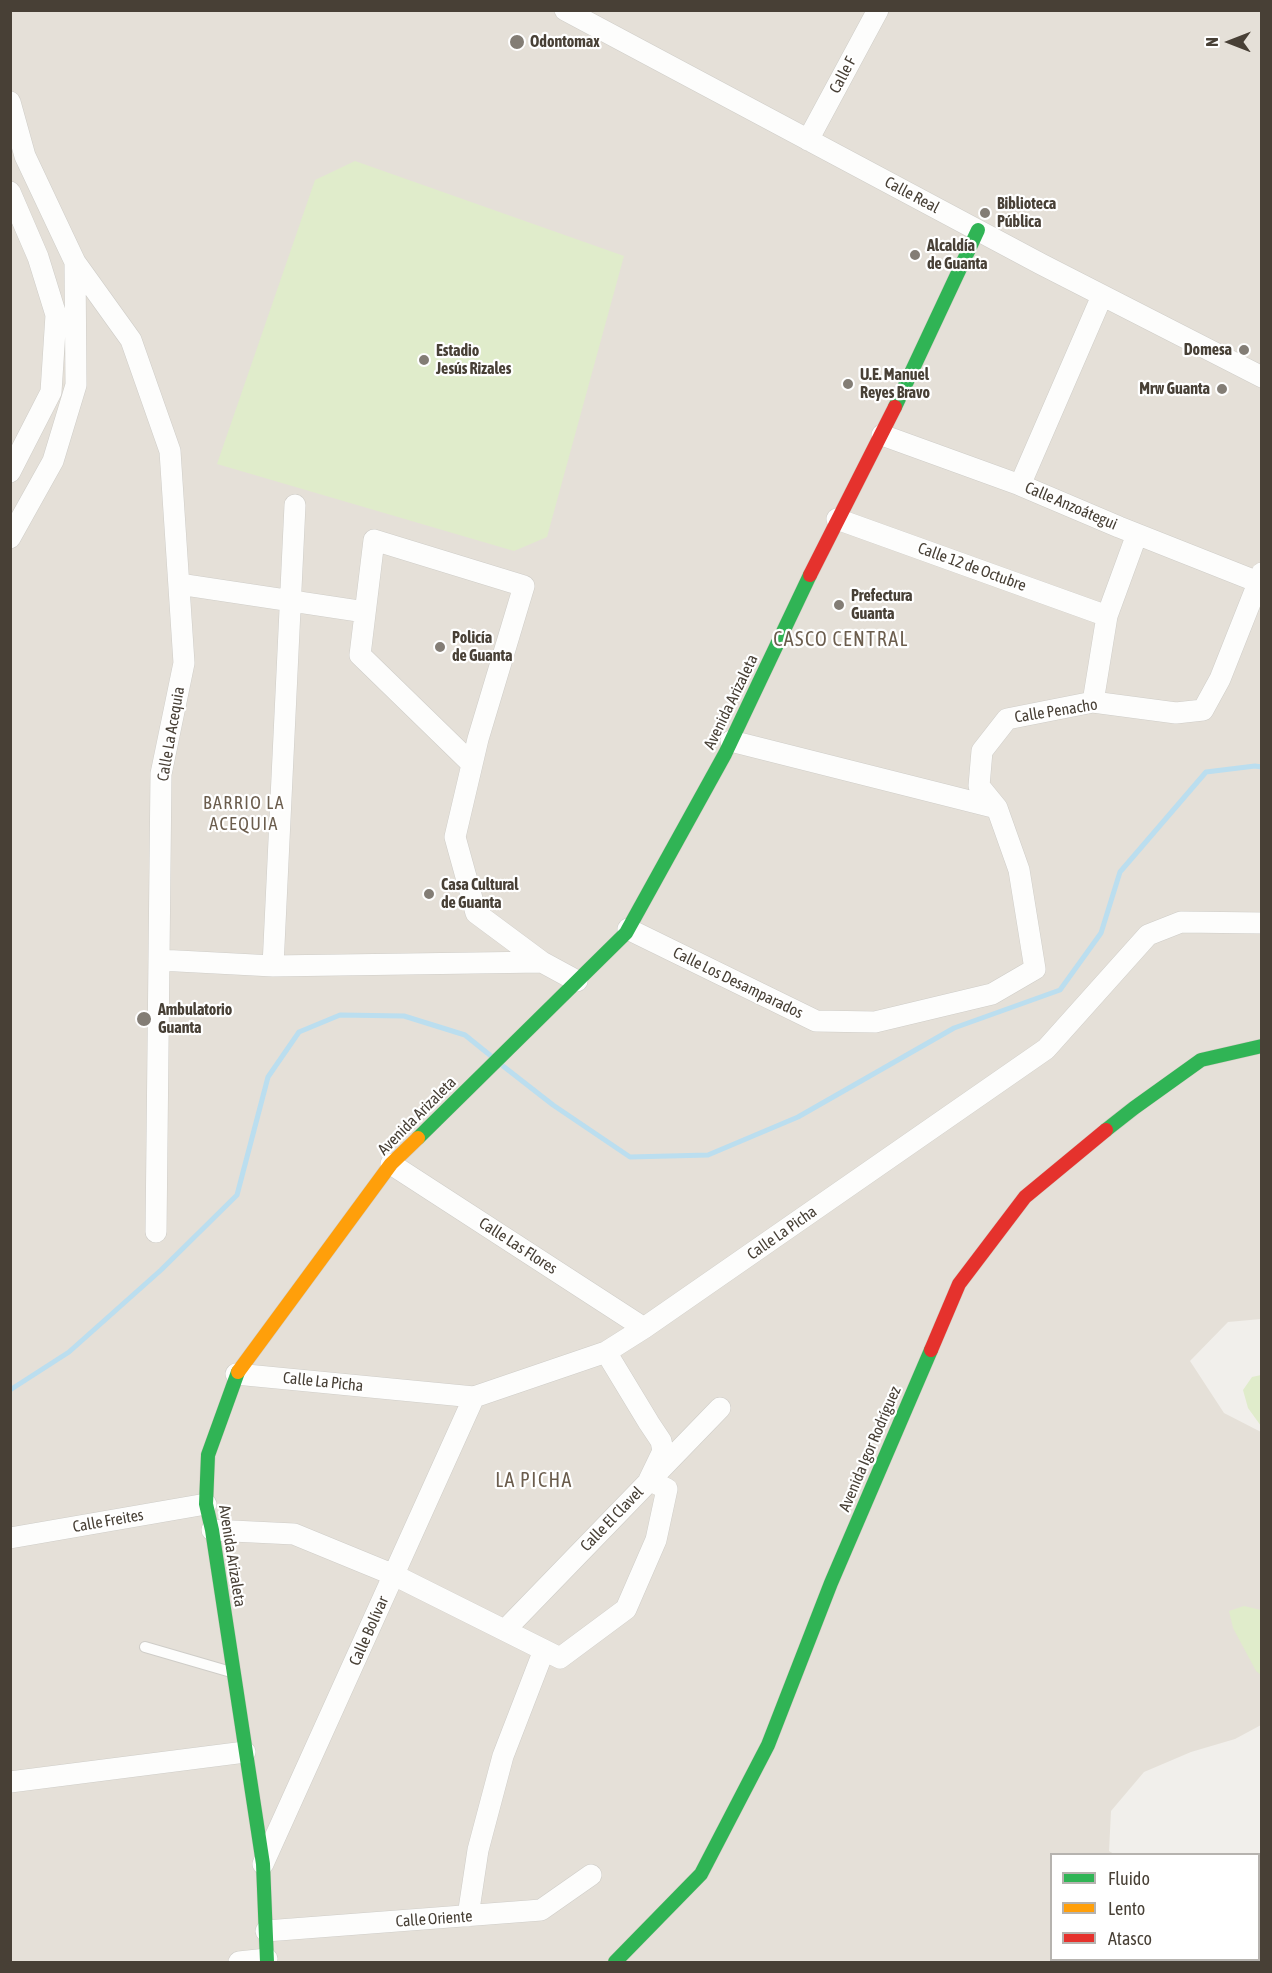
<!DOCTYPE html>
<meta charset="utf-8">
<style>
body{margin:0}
#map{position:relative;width:1272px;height:1973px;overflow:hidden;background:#f1efeb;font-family:"Asap Condensed",sans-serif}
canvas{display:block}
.frame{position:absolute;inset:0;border:12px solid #484036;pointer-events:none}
.legend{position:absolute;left:1050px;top:1853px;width:210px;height:108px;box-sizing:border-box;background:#fff;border:2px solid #b6b3af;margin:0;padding:8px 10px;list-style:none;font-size:18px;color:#484036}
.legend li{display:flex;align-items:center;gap:12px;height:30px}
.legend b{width:30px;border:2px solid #b6b3af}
.north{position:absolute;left:1200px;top:12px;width:60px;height:60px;-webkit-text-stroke:4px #fff;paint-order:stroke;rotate:270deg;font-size:16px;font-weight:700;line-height:24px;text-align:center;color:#484036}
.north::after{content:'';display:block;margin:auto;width:21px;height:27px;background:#484036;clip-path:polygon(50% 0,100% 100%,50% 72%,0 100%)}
</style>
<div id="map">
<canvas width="1272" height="1973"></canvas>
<div class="frame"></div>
<ul class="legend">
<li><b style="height:8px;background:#30b455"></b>Fluido</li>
<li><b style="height:8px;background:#ff9f0a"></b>Lento</li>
<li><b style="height:8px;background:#e5322d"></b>Atasco</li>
</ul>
<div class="north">N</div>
</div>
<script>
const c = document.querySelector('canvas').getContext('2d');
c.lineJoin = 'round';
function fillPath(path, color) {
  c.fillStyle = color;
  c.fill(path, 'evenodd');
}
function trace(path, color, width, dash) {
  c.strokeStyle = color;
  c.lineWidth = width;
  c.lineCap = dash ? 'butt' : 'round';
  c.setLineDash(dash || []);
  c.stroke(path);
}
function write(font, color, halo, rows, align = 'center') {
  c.font = font + ' "Asap Condensed",sans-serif';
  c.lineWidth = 4.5;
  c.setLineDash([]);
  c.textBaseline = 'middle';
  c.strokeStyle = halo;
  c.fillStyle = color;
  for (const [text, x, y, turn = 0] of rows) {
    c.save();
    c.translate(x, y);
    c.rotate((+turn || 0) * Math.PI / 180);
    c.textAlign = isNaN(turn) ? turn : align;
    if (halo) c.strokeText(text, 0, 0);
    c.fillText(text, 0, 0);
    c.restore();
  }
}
fillPath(new Path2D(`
 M11 11H1261V1319L1228 1322 1190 1361 1224 1413 1261 1432V1725L1235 1739 1191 1752 1144 1772 1111 1811 1109 1851 1114 1854H1052V1960H1235L1238 1962H11Z`), '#e5e0d8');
fillPath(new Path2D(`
 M355 161 624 256 547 537 514 551 217 464 315 180Z
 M1261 1375H1262L1261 1426 1248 1408 1243 1390 1252 1377Z
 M1244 1606 1261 1610V1675L1256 1671 1233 1628 1229 1611Z
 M1259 1874H1262L1261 1962H1217L1212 1960H1258Z`), '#e0eccb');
trace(new Path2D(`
 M503 1066 553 1105 630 1157 708 1155 798 1117 954 1028 1060 990 1101 933 1120 872 1206 772 1255 766 1262 767
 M10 1390 69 1352 161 1270 237 1195 268 1077 299 1032 340 1015 404 1016 465 1035 491 1056`), '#bbdeef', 5);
const lane = new Path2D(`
 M145 1647 231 1672`);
const street = new Path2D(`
 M565 10 1041 264 1262 377
 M10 102 25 156 75 262 131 340 170 451 184 663 161 774 156 1232
 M808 140 878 10
 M10 192 38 257 56 315 51 392 10 472
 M882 435 1020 485 1119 527 1258 582
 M1020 485 1102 296
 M837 519 1107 616
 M10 538 53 461 76 385 75 262
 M179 584 365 612
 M1093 702 1107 616 1137 534
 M731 741 997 808
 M472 764 360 655 374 540 524 586 478 739 455 837 476 913 542 962
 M628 929 816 1021 875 1022 992 994 1035 969 1019 870 997 808 979 786 982 751 1007 719 1093 702 1176 713 1203 710 1220 679 1262 573
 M159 960 273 966 542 962 577 981
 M273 966 295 505
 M391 1164 644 1328
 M236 1374 474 1397 606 1352 644 1328 1046 1049 1148 935 1181 922 1262 923
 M212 1530 294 1534 394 1575 560 1658 626 1609 656 1540 667 1489 649 1480 663 1451 661 1441 649 1423 606 1352
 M10 1538 206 1504
 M505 1630 720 1408
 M10 1782 245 1752
 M263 1864 474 1397
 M468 1916 478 1850 503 1756 544 1650
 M266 1931 541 1910 591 1875
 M239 1962 267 1959`);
const fast = new Path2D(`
 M895 407 978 230
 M1106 1130 1134 1108 1201 1060 1262 1046
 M418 1138 626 933 725 754 810 575
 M238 1372 208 1455 206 1504 212 1530 263 1864 267 1962
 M615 1962 701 1874 768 1745 831 1583 931 1350`);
const slow = new Path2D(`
 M238 1372 391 1164 418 1138`);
const jam = new Path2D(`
 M810 575 895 407
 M931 1350 959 1284 1025 1197 1106 1130`);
trace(lane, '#cfcdc8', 12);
trace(street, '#cfcdc8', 22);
trace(fast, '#d1ccc2', 15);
trace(slow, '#d1ccc2', 15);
trace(jam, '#d1ccc2', 15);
trace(lane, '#fdfdfc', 10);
trace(street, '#fdfdfc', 21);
trace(fast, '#30b455', 14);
trace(slow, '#ff9f0a', 14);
trace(jam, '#e5322d', 14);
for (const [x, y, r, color] of [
 [517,42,8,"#837d75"],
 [985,213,6,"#837d75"],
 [915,255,6,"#837d75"],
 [1244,350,6,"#837d75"],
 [424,360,6,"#837d75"],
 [848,384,6,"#837d75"],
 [1222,389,6,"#837d75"],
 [839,605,6,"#837d75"],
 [440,647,6,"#837d75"],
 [429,894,6,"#837d75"],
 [144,1019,8,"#837d75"]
]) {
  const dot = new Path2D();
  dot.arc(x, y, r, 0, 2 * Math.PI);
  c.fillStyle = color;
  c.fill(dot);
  trace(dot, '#fff', 2);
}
write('bold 16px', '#484036', '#fff', [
 ["Odontomax",530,42],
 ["Biblioteca",997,204],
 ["Pública",997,222],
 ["Alcaldía",927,246],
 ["de Guanta",927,264],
 ["Domesa",1232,350,"right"],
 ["Estadio",436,351],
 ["Jesús Rizales",436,369],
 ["U.E. Manuel",860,375],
 ["Reyes Bravo",860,393],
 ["Mrw Guanta",1210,389,"right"],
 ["Prefectura",851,596],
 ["Guanta",851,614],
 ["Policía",452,638],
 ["de Guanta",452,656],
 ["Casa Cultural",441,885],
 ["de Guanta",441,903],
 ["Ambulatorio",158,1010],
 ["Guanta",158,1028]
], 'left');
write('16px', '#484036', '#fff', [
 ["Calle F",843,75,-62],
 ["Calle Real",912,195,28],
 ["Calle Anzoátegui",1071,506,23],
 ["Calle 12 de Octubre",972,567,20],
 ["Avenida Arizaleta",731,702,-64],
 ["Calle Penacho",1056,711,-9],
 ["Calle La Acequia",171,734,-80],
 ["Calle Los Desamparados",738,983,26],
 ["Avenida Arizaleta",417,1116,-45],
 ["Calle La Picha",782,1233,-35],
 ["Calle Las Flores",518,1246,33],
 ["Calle La Picha",323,1382,6],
 ["Avenida Igor Rodríguez",870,1449,-67],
 ["Calle El Clavel",612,1519,-46],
 ["Calle Freites",108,1521,-10],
 ["Avenida Arizaleta",232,1556,81],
 ["Calle Bolívar",369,1631,-66],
 ["Calle Oriente",434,1919,-4]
]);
c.letterSpacing = '1.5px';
write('18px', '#6b5d4d', '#fff', [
 ["BARRIO LA",244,803],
 ["ACEQUIA",244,824]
]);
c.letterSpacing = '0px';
c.letterSpacing = '1.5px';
write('20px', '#6b5d4d', '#fff', [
 ["CASCO CENTRAL",841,640],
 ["LA PICHA",534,1481]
]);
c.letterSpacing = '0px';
</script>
